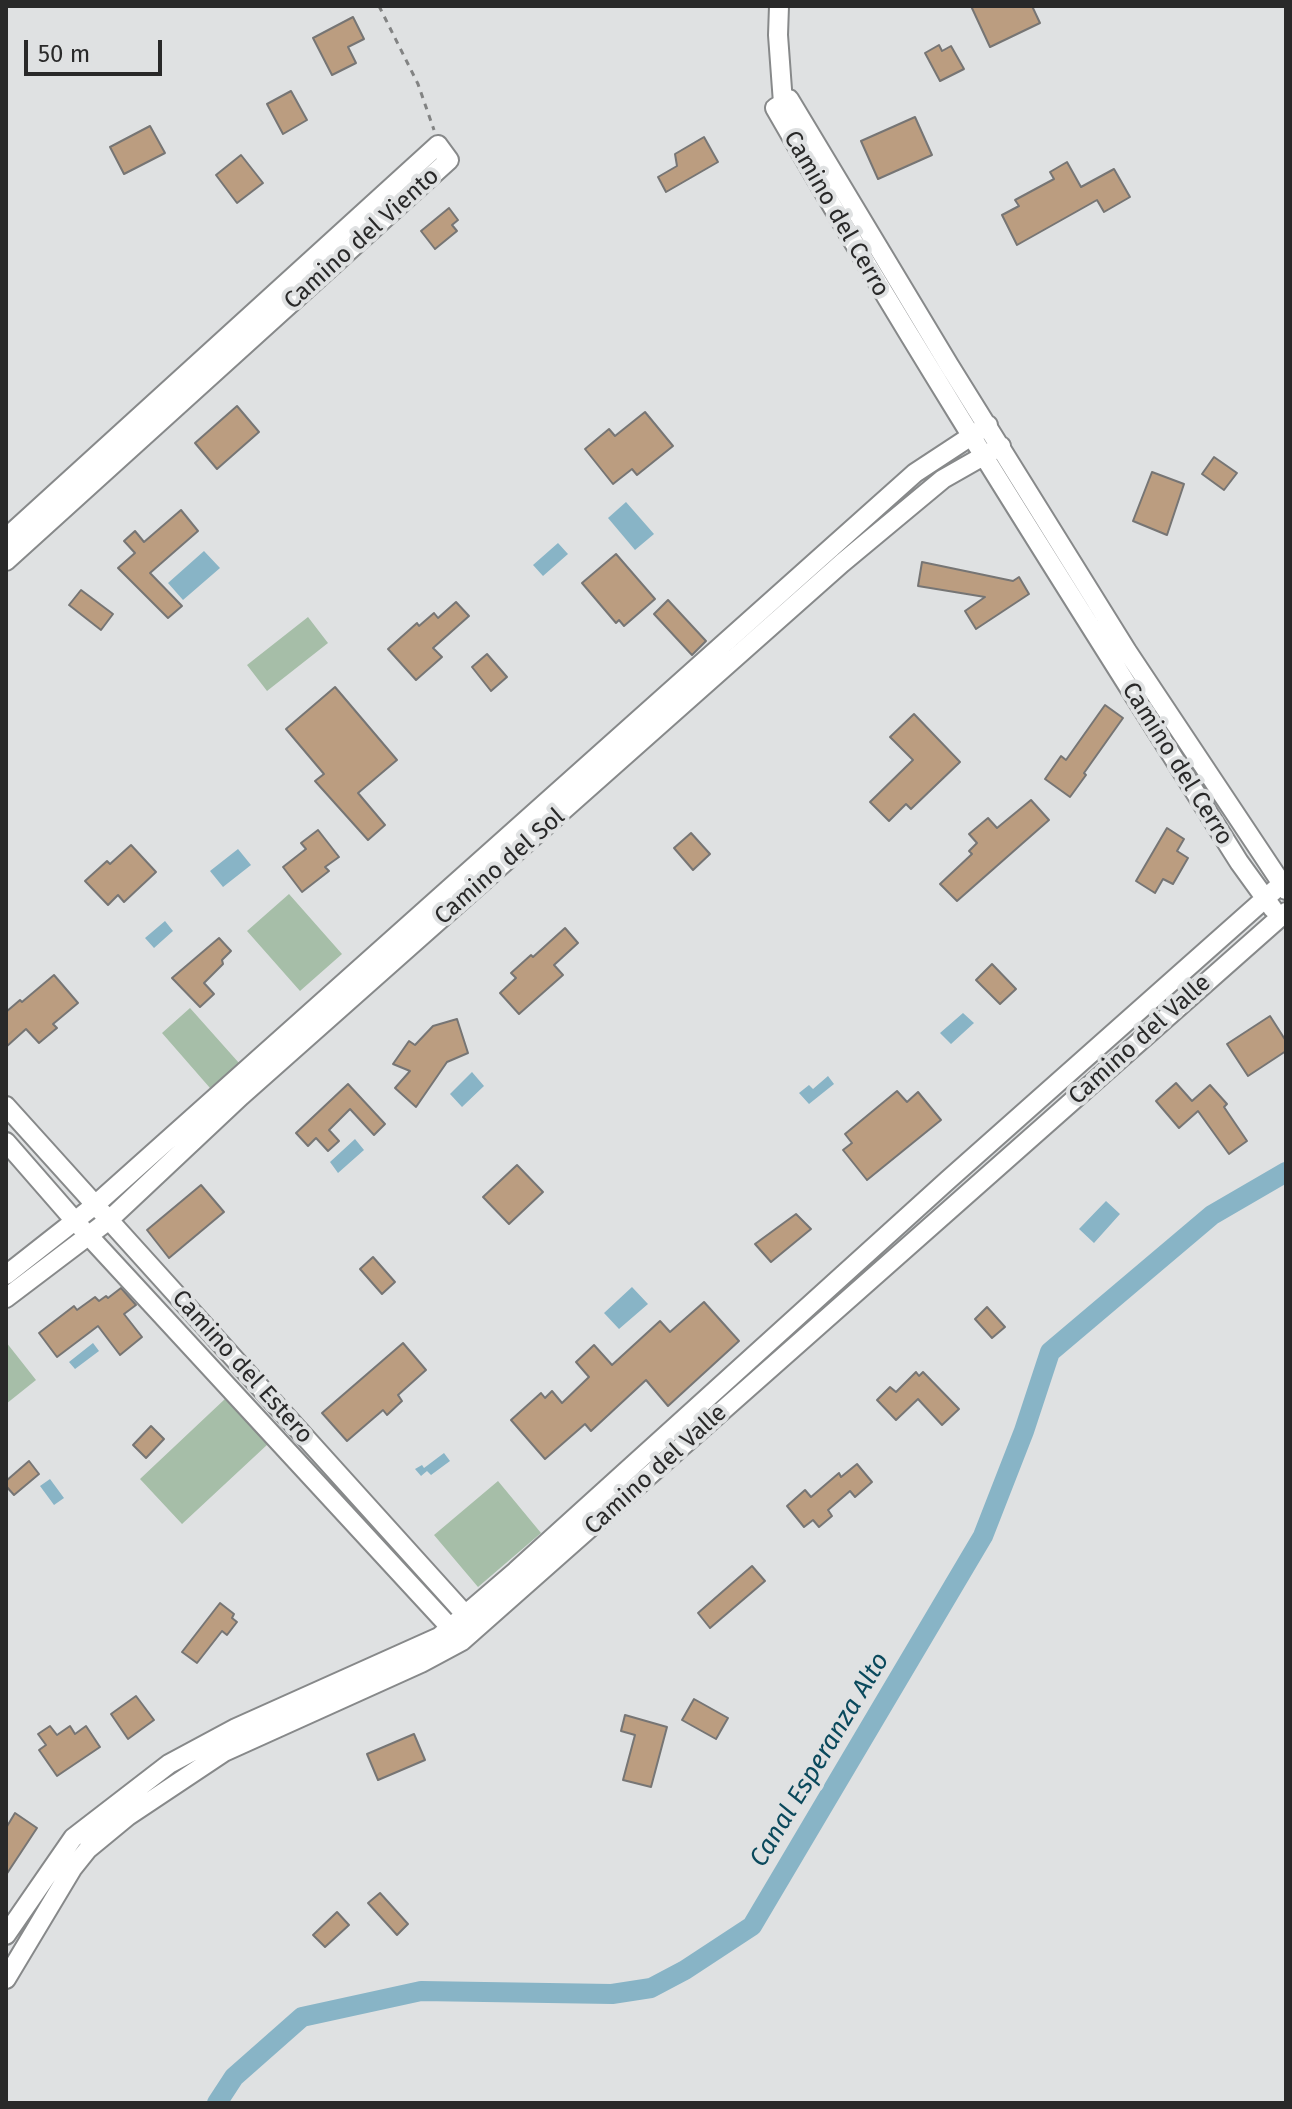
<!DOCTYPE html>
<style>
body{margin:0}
#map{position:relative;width:1292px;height:2109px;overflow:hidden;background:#dfe1e2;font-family:"Fira Sans",sans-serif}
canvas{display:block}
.frame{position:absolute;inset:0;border:8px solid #292929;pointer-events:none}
.scale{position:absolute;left:24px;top:40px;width:138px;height:36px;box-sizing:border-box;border:4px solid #292929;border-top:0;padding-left:10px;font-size:24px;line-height:28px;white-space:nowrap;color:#292929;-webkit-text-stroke:6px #dfe1e2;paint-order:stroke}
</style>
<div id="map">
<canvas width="1292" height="2109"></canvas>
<div class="frame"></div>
<div class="scale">50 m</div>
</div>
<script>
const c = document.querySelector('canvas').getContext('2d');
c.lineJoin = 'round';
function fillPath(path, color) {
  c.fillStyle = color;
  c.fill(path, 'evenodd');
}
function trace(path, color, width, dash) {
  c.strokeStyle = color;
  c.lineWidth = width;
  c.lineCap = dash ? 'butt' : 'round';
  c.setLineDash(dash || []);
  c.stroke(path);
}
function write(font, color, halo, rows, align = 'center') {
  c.font = font + ' "Fira Sans",sans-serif';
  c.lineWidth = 8;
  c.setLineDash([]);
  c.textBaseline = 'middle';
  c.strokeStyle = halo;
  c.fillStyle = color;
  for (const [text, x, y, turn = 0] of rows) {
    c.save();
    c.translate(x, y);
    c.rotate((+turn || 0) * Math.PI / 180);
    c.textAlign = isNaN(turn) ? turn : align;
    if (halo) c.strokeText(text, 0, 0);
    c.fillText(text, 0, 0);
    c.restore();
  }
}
fillPath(new Path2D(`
 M308 617 328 643 267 691 247 665Z
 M289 894 342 954 300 991 247 931Z
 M190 1008 239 1063 210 1088 162 1033Z
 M6 1342 36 1380 6 1404Z
 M226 1398 268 1444 182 1524 140 1479Z
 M498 1481 541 1533 478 1587 434 1535Z`), '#a6bea8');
fillPath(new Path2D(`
 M626 502 654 534 635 550 608 518Z
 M558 543 568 554 543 576 533 565Z
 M204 551 220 568 183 600 168 583Z
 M238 849 251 865 223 887 210 871Z
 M165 921 173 931 154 948 145 938Z
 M963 1013 974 1023 951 1044 940 1033Z
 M472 1072 484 1086 462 1107 450 1094Z
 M828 1076 834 1084 809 1104 799 1093 809 1085 813 1089Z
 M355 1139 364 1150 338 1173 330 1162Z
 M1106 1201 1120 1214 1094 1243 1079 1229Z
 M632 1287 648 1304 619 1329 604 1313Z
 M93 1343 99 1351 75 1369 69 1362Z
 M444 1453 450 1461 431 1475 427 1471 421 1476 415 1469 422 1465 424 1468Z
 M50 1479 64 1498 54 1505 40 1486Z`), '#88b4c6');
trace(new Path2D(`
 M217 2103 234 2077 302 2017 421 1991 612 1994 651 1988 685 1970 752 1926 983 1536 1024 1431 1050 1352 1212 1215 1286 1172`), '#88b4c6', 20);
const building = new Path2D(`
 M971 6H1032L1040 23 990 47Z
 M353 17 364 39 348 47 356 63 332 75 313 38Z
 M939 45 942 51 951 46 964 69 940 81 925 53Z
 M291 91 307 120 283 134 267 104Z
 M915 117 932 155 878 179 861 141Z
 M150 126 165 153 124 174 110 147Z
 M704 137 718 162 666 192 658 177 677 166 675 154Z
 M241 155 263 183 237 203 216 175Z
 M1067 162 1081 187 1114 169 1130 197 1104 212 1097 200 1017 245 1002 215 1019 206 1015 200 1054 179 1050 172Z
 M449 208 458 220 452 225 457 231 435 249 421 231Z
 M237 406 259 432 217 469 195 443Z
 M645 412 673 446 637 475 632 469 613 484 585 449 609 429 615 436Z
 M1214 457 1237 473 1224 490 1202 474Z
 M1152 472 1184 484 1167 535 1133 521Z
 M181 510 198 531 150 573 182 606 168 618 118 568 135 553 124 541 135 531 144 542Z
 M616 554 655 599 624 626 619 620 616 623 582 583Z
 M922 562 1013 581 1019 577 1029 594 976 629 965 611 985 597 918 586Z
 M81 590 113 614 101 630 69 605Z
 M668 600 706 641 692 655 654 614Z
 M456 602 469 616 433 648 442 657 416 680 388 649 417 623 419 626 434 613 438 618Z
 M487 654 507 677 491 691 472 667Z
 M335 687 397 760 358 793 385 825 368 840 315 781 324 774 286 729Z
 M1105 705 1123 718 1084 773 1086 775 1070 797 1045 779 1061 756 1066 760Z
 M914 714 960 762 911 809 906 804 889 821 870 802 913 760 890 737Z
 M1031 800 1049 820 957 901 940 884 972 854 969 851 977 843 969 834 988 818 997 828Z
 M1167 828 1184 839 1177 851 1188 858 1173 884 1163 879 1155 893 1136 881Z
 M318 830 339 857 325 867 329 871 302 892 283 867 306 849 301 843Z
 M691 833 710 854 693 870 674 848Z
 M131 845 156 872 124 902 118 895 108 905 85 881 107 861 110 864Z
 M565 928 578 943 554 965 563 975 519 1014 500 993 516 978 511 973 531 955 533 957Z
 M219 938 231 951 222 960 223 964 204 983 214 994 200 1007 172 978Z
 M992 964 1016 989 1000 1004 976 980Z
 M54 975 78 1003 53 1024 57 1028 39 1043 26 1029 6 1047V1012L20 1000 22 1002Z
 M1270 1016 1286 1041V1051L1248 1076 1227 1044Z
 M457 1019 468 1053 447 1062 416 1107 395 1088 410 1071 393 1064 409 1041 415 1045 433 1026Z
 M1176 1083 1192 1101 1210 1085 1227 1104 1224 1107 1247 1141 1229 1154 1198 1111 1179 1128 1156 1101Z
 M348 1084 385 1124 374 1135 350 1109 329 1130 339 1141 328 1151 316 1138 308 1146 296 1133Z
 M897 1091 907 1102 918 1092 941 1120 867 1180 843 1150 852 1143 845 1134Z
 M517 1165 543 1192 509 1224 483 1197Z
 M201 1185 224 1212 169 1258 147 1230Z
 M796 1214 811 1229 771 1262 755 1244Z
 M373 1257 395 1282 382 1294 360 1269Z
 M121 1288 136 1305 124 1314 142 1337 120 1355 98 1326 57 1357 39 1333 74 1306 77 1310 95 1297 99 1301 106 1296 108 1298Z
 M704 1302 739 1341 668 1406 646 1380 591 1431 585 1424 545 1459 511 1420 541 1393 545 1398 552 1391 562 1403 589 1377 576 1362 594 1345 612 1365 660 1321 670 1332Z
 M987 1307 1005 1327 992 1338 975 1319Z
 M403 1343 426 1370 398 1395 402 1401 387 1415 383 1410 347 1441 322 1413Z
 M916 1372 919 1376 923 1372 959 1409 942 1425 918 1399 896 1420 877 1400 890 1387 896 1392Z
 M151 1426 164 1439 146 1458 133 1445Z
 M29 1461 39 1474 14 1495 6 1486V1481Z
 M857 1464 872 1482 855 1497 850 1491 828 1510 832 1516 819 1527 813 1520 804 1527 787 1506 805 1490 811 1497 839 1473 841 1477Z
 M752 1566 765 1581 710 1628 698 1613Z
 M220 1603 234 1614 232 1618 237 1622 227 1635 222 1631 197 1663 182 1652Z
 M136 1696 154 1720 128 1739 111 1714Z
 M694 1699 728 1718 716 1739 682 1720Z
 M625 1715 667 1727 651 1787 623 1780 635 1735 621 1731Z
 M50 1726 57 1735 70 1726 75 1734 86 1726 100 1747 57 1776 39 1750 46 1745 38 1734Z
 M414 1734 425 1760 378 1780 367 1754Z
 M15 1813 37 1828 6 1875V1828Z
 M380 1893 408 1924 397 1935 368 1903Z
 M337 1912 349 1925 325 1947 313 1935Z`);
fillPath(building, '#bb9d80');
trace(building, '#767574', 2);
const minor = new Path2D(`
 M779 6 778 35 783 103
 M783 103 775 108C922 364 1082 612 1239 862L1273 909
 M783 103 789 99 949 365 1127 651 1286 890
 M6 538 438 145 449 160 6 561
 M6 1106 473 1623
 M6 1142 75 1221 458 1636
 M6 1275 95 1205 915 473 988 425
 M6 1298 109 1220 241 1096 842 563 943 479 1001 446
 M6 1935 73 1838 169 1764 236 1728 439 1637 516 1571 948 1180 1286 880
 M6 1979 72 1869 88 1849 128 1816 224 1752 421 1663 462 1641 1286 912`);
trace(minor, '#87898a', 22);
trace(new Path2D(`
 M379 6 418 84 434 130`), '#828383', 3, [6, 6]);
trace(minor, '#fff', 18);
write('24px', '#292929', '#dfe1e2', [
 ["Camino del Cerro",836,214,60],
 ["Camino del Viento",362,239,-42],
 ["Camino del Cerro",1177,764,58],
 ["Camino del Sol",500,867,-41],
 ["Camino del Valle",1140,1040,-42],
 ["Camino del Estero",242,1367,48],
 ["Camino del Valle",656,1470,-42]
]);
write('italic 26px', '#0a495c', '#dfe1e2', [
 ["Canal Esperanza Alto",820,1760,-59]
]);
</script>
